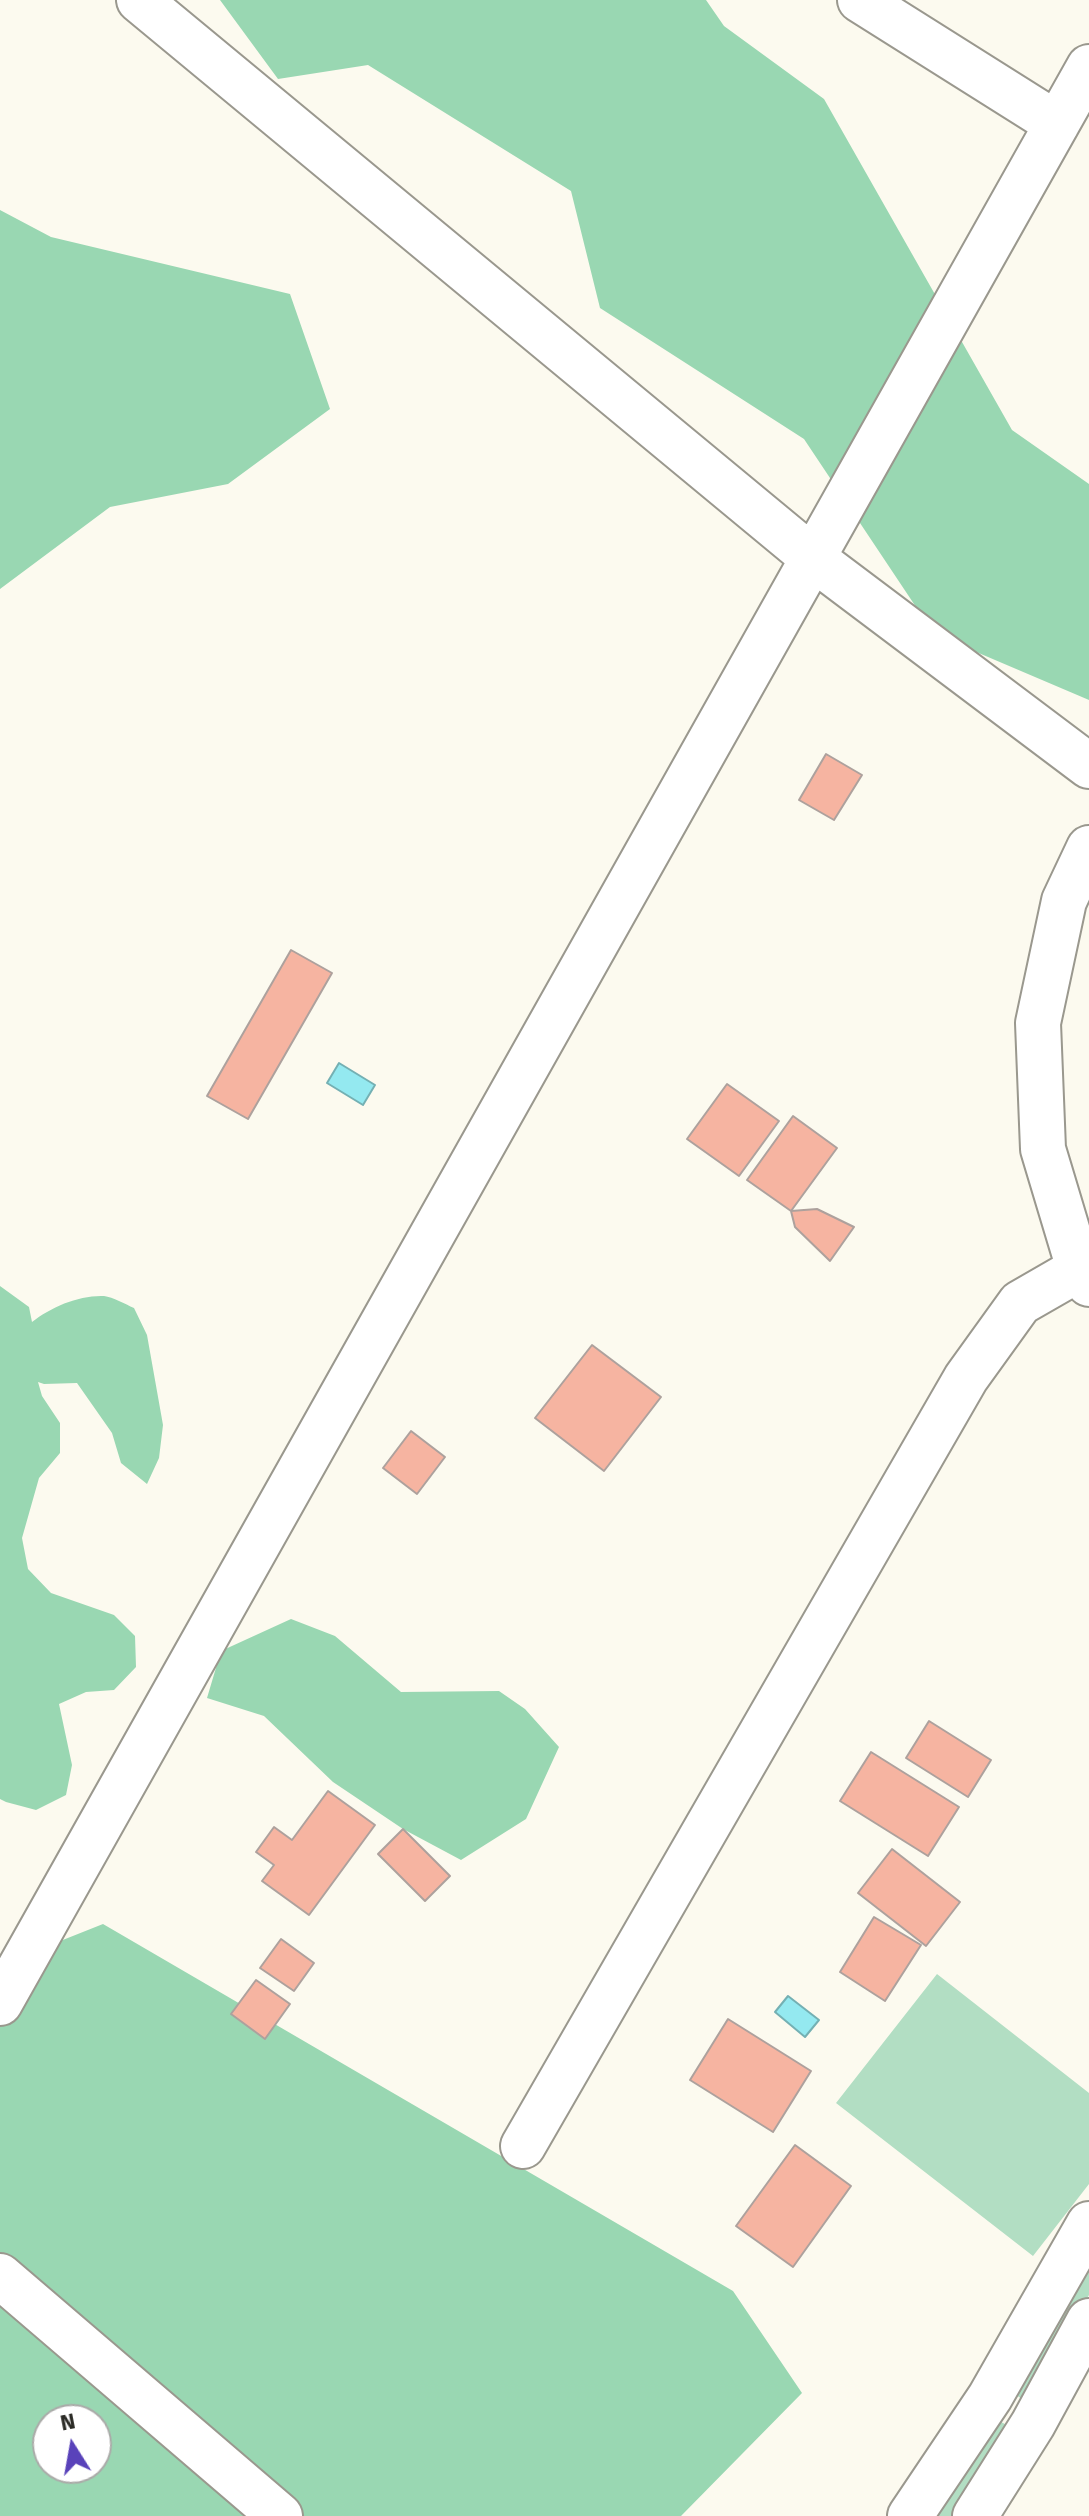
<!DOCTYPE html>
<style>
body{margin:0}
#map{position:relative;width:1089px;height:2516px;overflow:hidden;background:#fcfaef;font-family:"Fira Sans",sans-serif}
canvas{display:block}
.north{position:absolute;left:32px;top:2404px;width:80px;height:80px;box-sizing:border-box;background:#fff;border:2px solid #aaaaa8;border-radius:50%;rotate:349deg;font-size:22px;font-weight:700;line-height:32px;text-align:center;color:#2b2b26}
.north::after{content:'';display:block;margin:auto;width:28px;height:36px;background:#5942ba;clip-path:polygon(50% 0,100% 100%,50% 72%,0 100%)}
</style>
<div id="map">
<canvas width="1089" height="2516"></canvas>
<div class="north">N</div>
</div>
<script>
const c = document.querySelector('canvas').getContext('2d');
c.lineJoin = 'round';
function fillPath(path, color) {
  c.fillStyle = color;
  c.fill(path, 'evenodd');
}
function trace(path, color, width, dash) {
  c.strokeStyle = color;
  c.lineWidth = width;
  c.lineCap = dash ? 'butt' : 'round';
  c.setLineDash(dash || []);
  c.stroke(path);
}
fillPath(new Path2D(`
 M937 1974 1089 2093V2184L1033 2256 836 2103Z
 M1089 2253V2295L1033 2398 1022 2399 1016 2395Z
 M995 2422H1001L1007 2425 955 2516H926Z`), '#b2dec3');
fillPath(new Path2D(`
 M220 0H706L724 26 824 99 1012 430 1089 484V700L934 634 804 439 600 308 571 191 368 65 278 79Z
 M0 210 51 237 290 294 330 409 228 484 110 507 0 589Z
 M0 1286 29 1307 32 1322C51 1307 79 1295 104 1296 113 1297 125 1304 134 1308L147 1335 163 1425 159 1458 147 1484 121 1463 112 1433 77 1383 44 1384 38 1382 42 1396 60 1423V1453L39 1478 22 1538 28 1569 51 1593 114 1615 135 1636 136 1667 114 1690 86 1692 59 1704 72 1765 66 1795 36 1810 6 1802 0 1799Z
 M291 1619 335 1636 401 1692 499 1691 525 1709 559 1747 526 1819 461 1860 403 1829 333 1782 264 1716 207 1698 221 1651Z
 M103 1924 733 2291 802 2393 681 2516H0V1965ZM48 2420H96V2468H48Z`), '#99d7b2');
const water = new Path2D(`
 M339 1063 375 1085 363 1105 327 1083Z
 M788 1996 819 2020 805 2037 775 2012Z`);
fillPath(water, '#94e9f0');
trace(water, '#74b0b3', 2);
const building = new Path2D(`
 M826 754 862 775 834 820 799 800Z
 M291 950 332 973 248 1119 207 1096Z
 M727 1084 779 1121 739 1176 687 1139Z
 M793 1116 837 1148 791 1211 747 1180Z
 M817 1209 854 1227 830 1261 795 1227 791 1211Z
 M592 1345 661 1397 604 1471 535 1418Z
 M411 1431 445 1457 417 1494 383 1468Z
 M929 1721 991 1760 968 1797 906 1758Z
 M871 1752 959 1807 928 1856 840 1801Z
 M328 1791 375 1825 309 1915 262 1881 274 1865 256 1852 274 1827 292 1840Z
 M403 1829 450 1876 425 1901 378 1854Z
 M892 1849 960 1902 926 1946 858 1893Z
 M874 1917 921 1945 885 2001 840 1972Z
 M281 1939 314 1963 294 1991 260 1968Z
 M256 1980 290 2004 265 2039 231 2014Z
 M728 2019 811 2071 773 2132 690 2080Z
 M795 2145 851 2186 793 2267 736 2226Z`);
fillPath(building, '#f6b4a1');
trace(building, '#ada19d', 2);
const minor = new Path2D(`
 M139 0 814 559 1089 766
 M860 0 1057 124
 M1089 848 1064 901 1038 1023 1043 1149 1079 1269 1089 1284
 M0 2003 1089 67
 M523 2146 966 1378 1020 1303 1079 1269
 M0 2276 280 2516
 M910 2516 990 2397 1089 2224
 M975 2516 1033 2424 1089 2321`);
trace(minor, '#9a988e', 48);
trace(minor, '#fff', 44);
</script>
